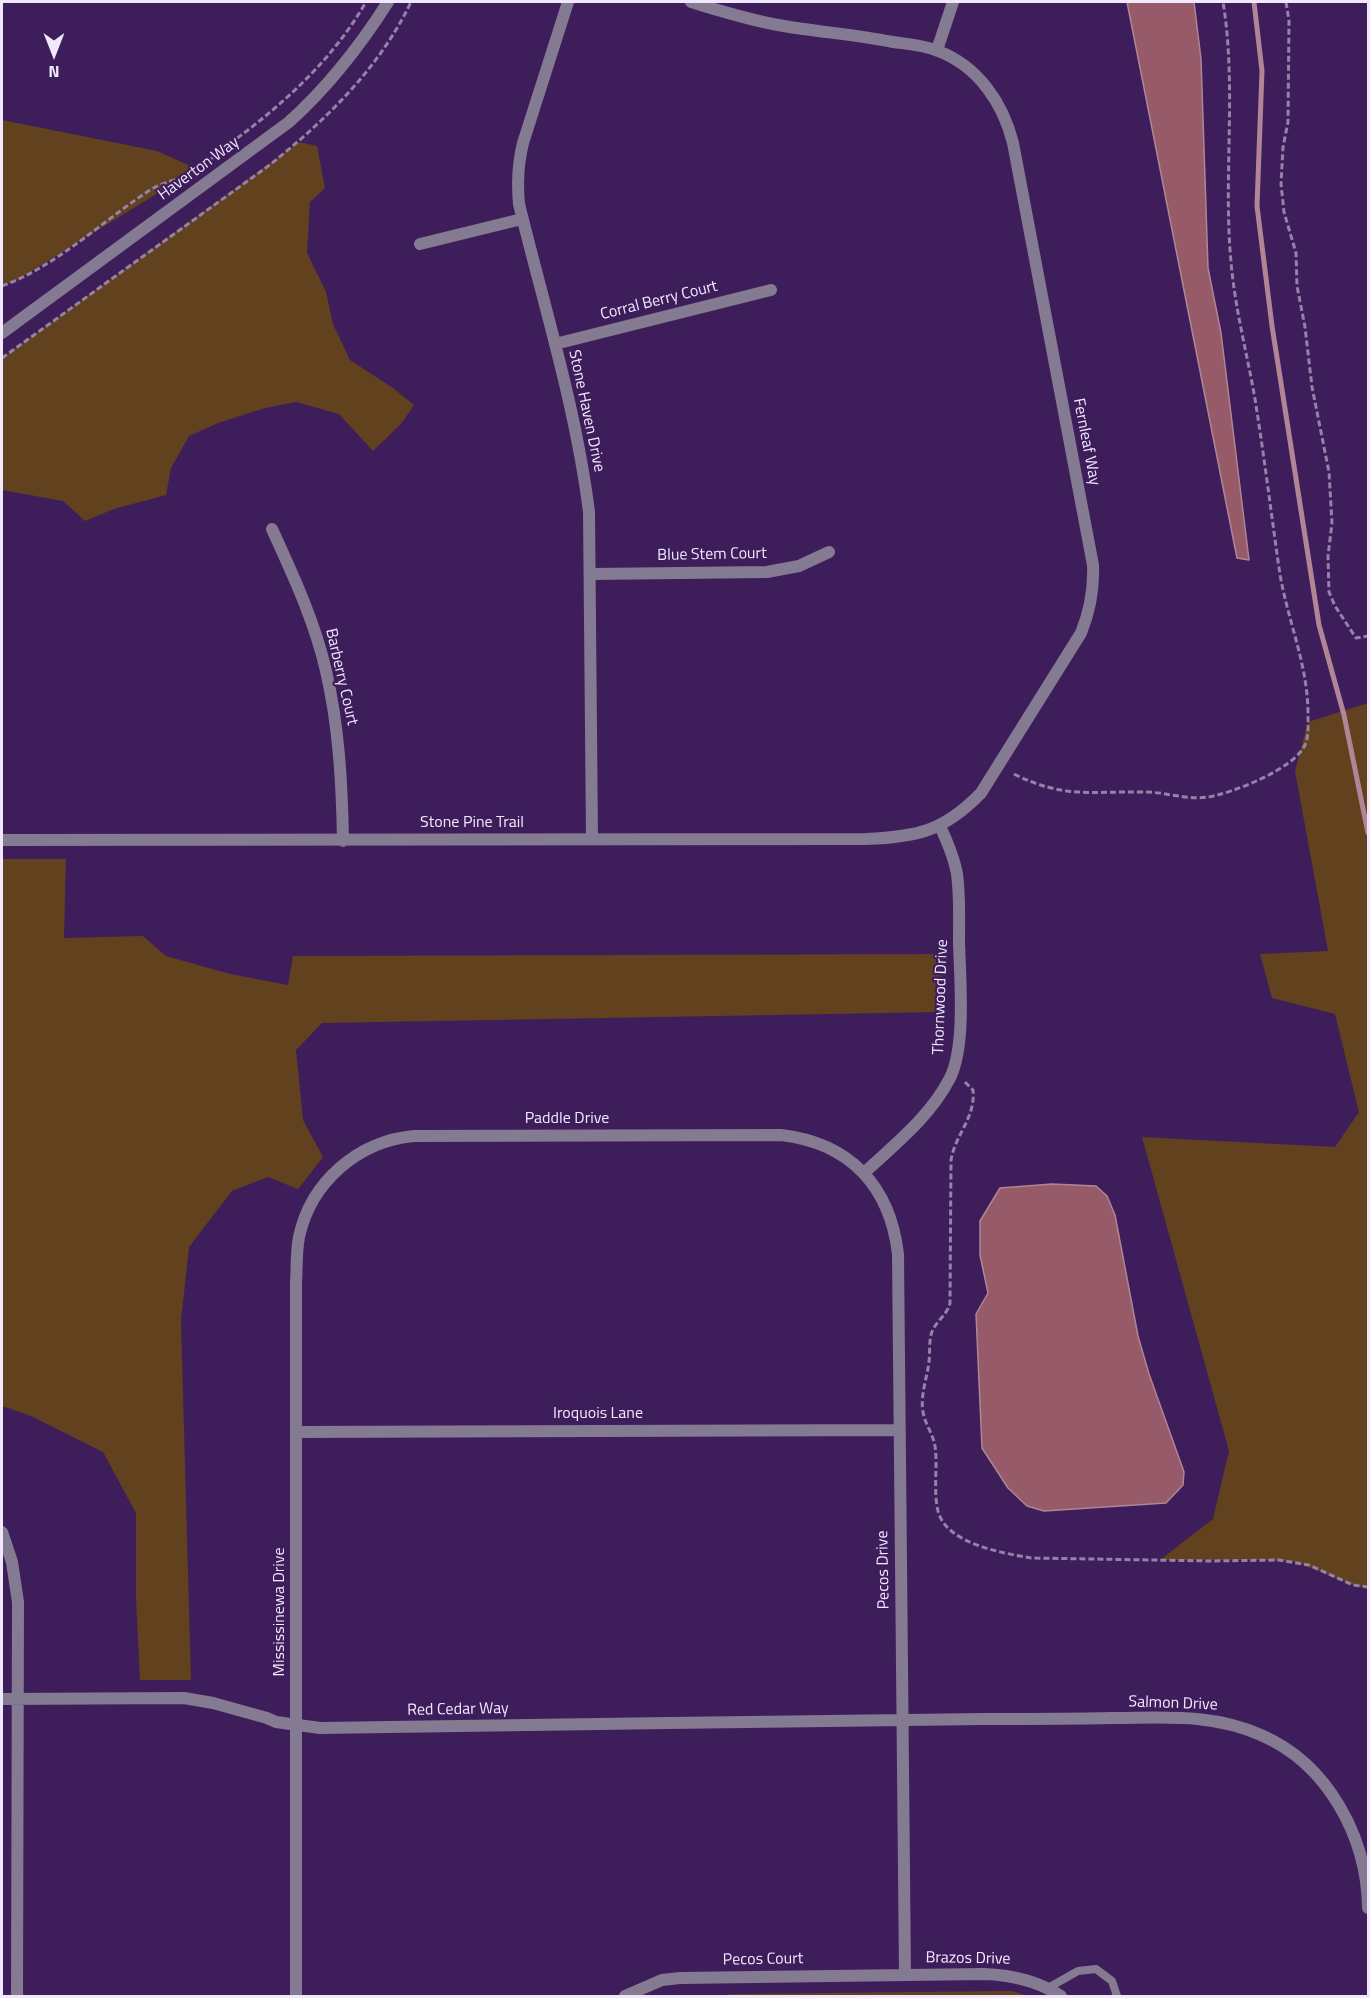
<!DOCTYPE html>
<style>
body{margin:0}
#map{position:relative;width:1370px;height:1998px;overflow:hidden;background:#3d1e5b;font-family:"Titillium Web",sans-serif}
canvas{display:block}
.frame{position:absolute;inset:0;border:3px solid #f1e8fe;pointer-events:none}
.north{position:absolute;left:24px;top:24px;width:60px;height:60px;-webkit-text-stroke:4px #3d1e5b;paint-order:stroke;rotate:180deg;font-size:16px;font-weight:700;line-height:24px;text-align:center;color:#f1e8fe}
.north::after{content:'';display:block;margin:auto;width:21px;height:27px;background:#f1e8fe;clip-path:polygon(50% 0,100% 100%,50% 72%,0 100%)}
</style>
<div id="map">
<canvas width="1370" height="1998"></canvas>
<div class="frame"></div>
<div class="north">N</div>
</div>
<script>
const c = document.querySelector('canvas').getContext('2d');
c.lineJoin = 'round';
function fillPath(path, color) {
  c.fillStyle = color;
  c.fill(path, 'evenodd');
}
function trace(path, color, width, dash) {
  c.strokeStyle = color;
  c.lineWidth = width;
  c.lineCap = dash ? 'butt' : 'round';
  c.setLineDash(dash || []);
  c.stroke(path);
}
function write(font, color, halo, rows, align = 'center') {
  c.font = font + ' "Titillium Web",sans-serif';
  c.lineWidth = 4.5;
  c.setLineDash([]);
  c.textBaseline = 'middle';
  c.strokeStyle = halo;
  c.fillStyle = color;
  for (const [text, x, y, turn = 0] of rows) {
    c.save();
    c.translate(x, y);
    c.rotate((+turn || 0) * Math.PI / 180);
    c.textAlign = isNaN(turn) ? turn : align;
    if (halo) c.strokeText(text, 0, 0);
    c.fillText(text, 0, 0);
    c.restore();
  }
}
fillPath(new Path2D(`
 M2 120 157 151 197 169 17 280 2 286Z
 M299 142 317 146 325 188 310 202 307 253 326 292 333 324 350 360 393 388 414 405 401 424 373 451 339 414 296 402 265 408 218 423 189 436 171 468 166 495 114 509 85 521 63 501 2 490V358Z
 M1368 703V1586L1358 1587 1296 1562 1266 1560H1160L1213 1519 1229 1451 1142 1137 1335 1147 1359 1112 1335 1014 1272 998 1260 954 1328 951 1295 771 1308 722Z
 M2 859H66L64 938 143 936 166 956 230 974 288 985 293 956 941 954 942 1012 322 1023 296 1050 303 1120 323 1157 298 1189 268 1177 232 1191 189 1247 181 1321 191 1680H140L136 1599V1513L103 1452 31 1416 2 1406Z
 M1012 1991 1028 1996H729V1994Z`), '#62411f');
const water = new Path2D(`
 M1127 2H1194L1201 59 1208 268 1221 333 1249 560 1237 558Z
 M1052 1184 1096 1186 1107 1196 1115 1215 1138 1336 1149 1374 1184 1472 1183 1485 1166 1503 1044 1511 1027 1506 1008 1488 982 1448 976 1314 988 1293 980 1255V1221L1000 1188Z`);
fillPath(water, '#965a68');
trace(water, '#b18595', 1.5);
trace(new Path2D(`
 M1254 2 1262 71 1257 206 1272 326 1319 625 1344 715 1368 833`), '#b18595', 5);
trace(new Path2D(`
 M1286 2 1289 21 1288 122 1283 147 1281 184 1284 212 1296 253 1297 286 1305 327 1312 387 1329 472 1332 523 1328 556 1329 592 1335 606 1356 638 1368 636
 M2 286C57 266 101 222 150 190 163 182 179 180 192 172 206 164 219 152 232 142 285 103 333 59 366 2
 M2 358 267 167C324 122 379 69 411 2
 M1014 774C1064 799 1092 791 1144 792 1165 792 1187 800 1208 797 1233 793 1294 769 1305 745 1309 736 1308 724 1308 714 1308 663 1286 617 1279 568 1271 512 1264 455 1255 399 1247 353 1235 309 1231 262 1223 176 1237 87 1223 2
 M965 1082 973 1090C976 1117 955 1135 951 1160L950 1303C947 1316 934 1322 931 1335 929 1343 930 1353 929 1362 927 1378 920 1396 923 1412 925 1424 933 1434 935 1446 938 1467 933 1490 938 1511 946 1544 1003 1553 1031 1558L1211 1561 1279 1560 1309 1565 1353 1585 1368 1587`), '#9681ab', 3, [6, 3]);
trace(new Path2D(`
 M1048 1988 1078 1971 1096 1969 1112 1981 1117 1996`), '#847a91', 8);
trace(new Path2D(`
 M568 2 523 143C518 163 517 183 519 204 544 306 576 408 589 512L592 839
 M937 50 953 2
 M420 244 522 219
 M2 333 289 122C328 87 360 46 388 2
 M555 344 771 290
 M272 529C293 575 315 622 326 671 339 727 342 784 343 841
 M591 574 767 572 799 566 829 552
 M2 840 866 839C918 837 944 831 981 793L1081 633C1090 611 1094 589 1093 565L1013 143C1003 103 978 66 938 51 924 45 907 44 893 42 857 35 820 32 784 26 752 21 721 11 691 2
 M864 1173C895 1144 930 1117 950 1078 966 1046 960 979 959 942 959 919 960 896 957 874 954 857 947 841 940 826
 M297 1432 899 1430
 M2 1532 12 1562 18 1602 17 1996
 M2 1699 184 1698 213 1703 267 1718 276 1722 320 1728C541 1725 763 1721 984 1719 1026 1719 1069 1719 1112 1718 1164 1718 1212 1713 1261 1735 1328 1764 1367 1837 1368 1908
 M296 1996V1283C297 1268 296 1252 299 1237 311 1181 359 1141 414 1136L781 1135C850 1143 890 1186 898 1254L905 1975
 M625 1996 662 1980 680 1978 984 1974C1012 1975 1038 1981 1061 1996`), '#847a91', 12);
write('16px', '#f1e8fe', '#3d1e5b', [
 ["Haverton Way",199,169,-36],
 ["Corral Berry Court",659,301,-14],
 ["Stone Haven Drive",586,411,78],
 ["Fernleaf Way",1086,442,79],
 ["Blue Stem Court",712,555,-1],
 ["Barberry Court",341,677,77],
 ["Stone Pine Trail",472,823],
 ["Thornwood Drive",941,997,-88],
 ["Paddle Drive",567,1119],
 ["Iroquois Lane",598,1414],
 ["Pecos Drive",884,1570,-91],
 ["Mississinewa Drive",280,1612,-90],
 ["Salmon Drive",1173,1704,2],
 ["Red Cedar Way",458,1710,-1],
 ["Brazos Drive",968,1959,1],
 ["Pecos Court",763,1960,-1]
]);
</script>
